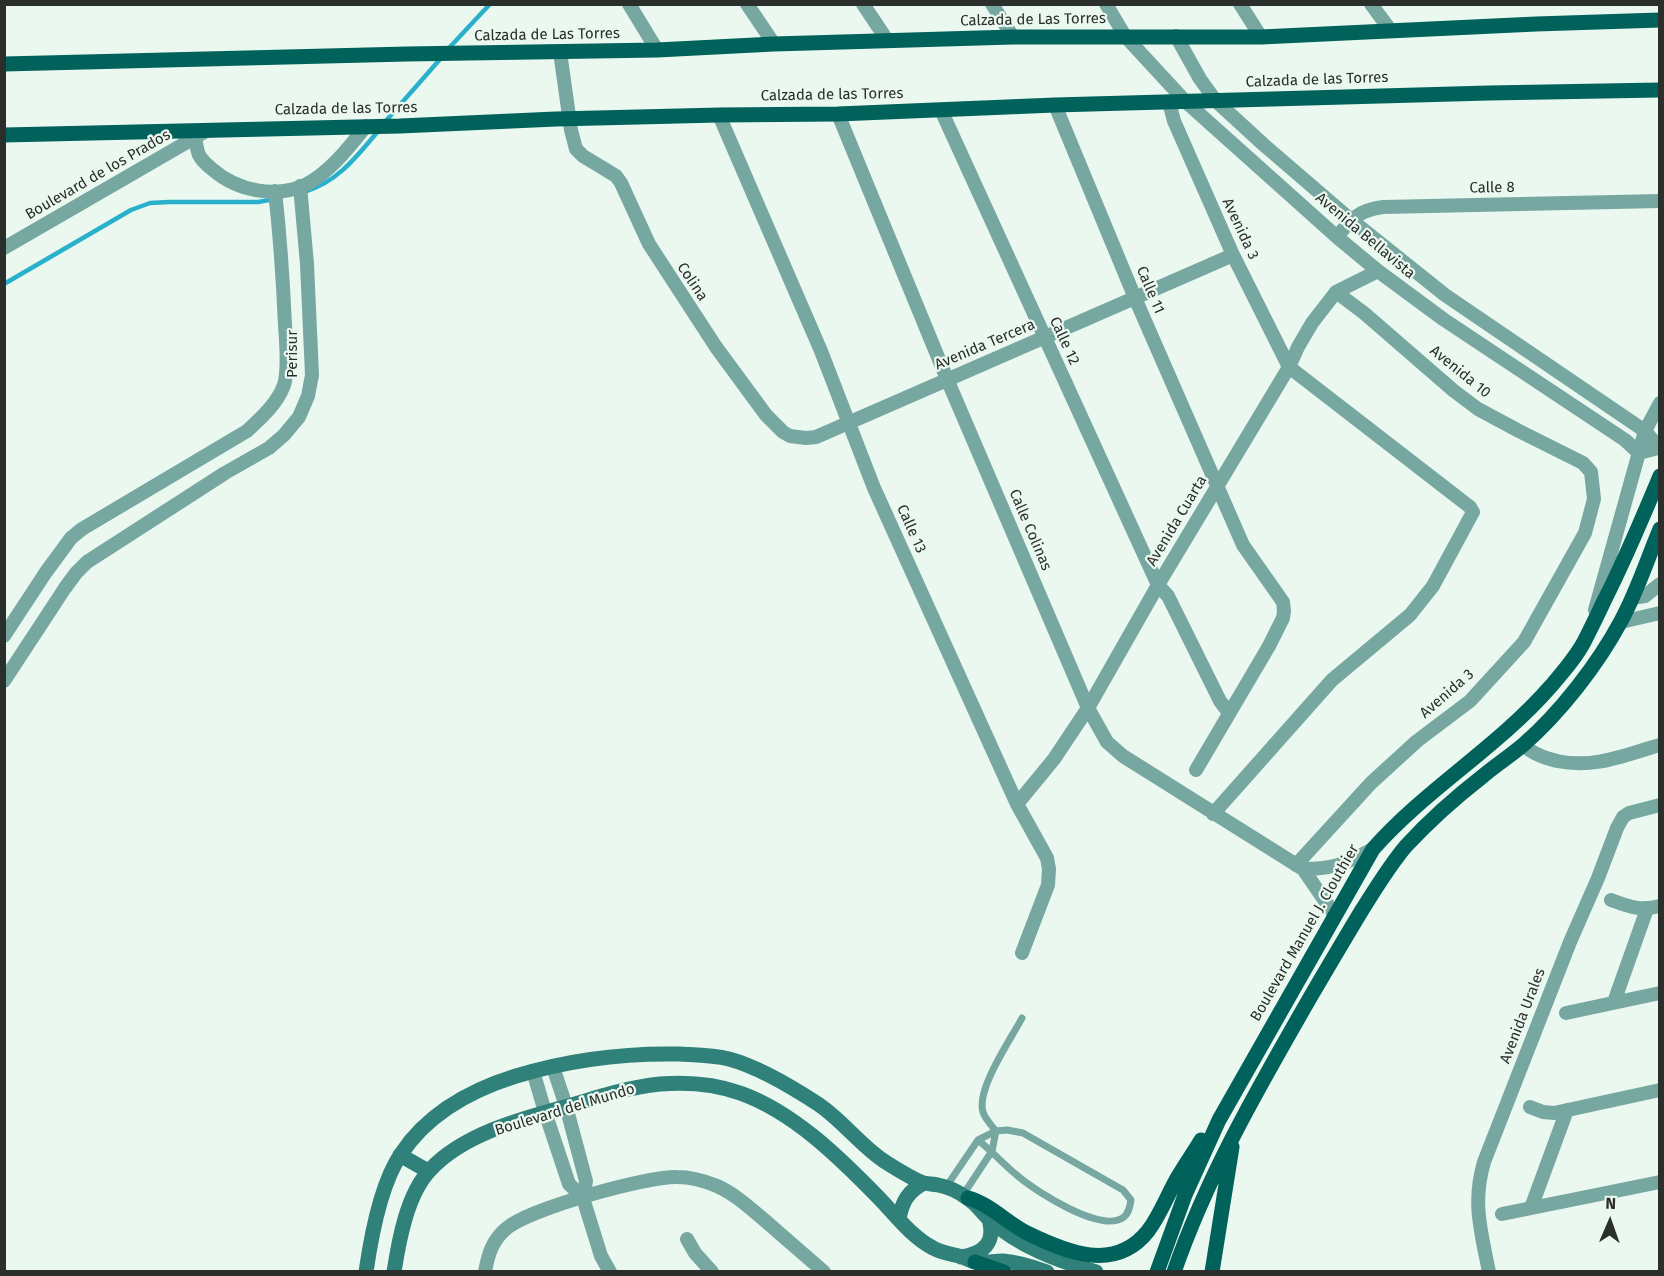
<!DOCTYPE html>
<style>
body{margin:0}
#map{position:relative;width:1664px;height:1276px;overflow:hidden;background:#ebf8f0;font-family:"Fira Sans",sans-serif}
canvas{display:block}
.frame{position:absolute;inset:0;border:6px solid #2a2f2c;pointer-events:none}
.north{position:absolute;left:1580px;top:1192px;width:60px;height:60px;-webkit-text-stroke:4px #ebf8f0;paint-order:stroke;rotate:2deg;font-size:16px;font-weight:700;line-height:24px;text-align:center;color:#2a2f2c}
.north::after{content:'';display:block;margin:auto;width:21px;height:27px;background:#2a2f2c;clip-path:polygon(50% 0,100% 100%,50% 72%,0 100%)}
</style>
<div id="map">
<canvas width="1664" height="1276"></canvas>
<div class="frame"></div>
<div class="north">N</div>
</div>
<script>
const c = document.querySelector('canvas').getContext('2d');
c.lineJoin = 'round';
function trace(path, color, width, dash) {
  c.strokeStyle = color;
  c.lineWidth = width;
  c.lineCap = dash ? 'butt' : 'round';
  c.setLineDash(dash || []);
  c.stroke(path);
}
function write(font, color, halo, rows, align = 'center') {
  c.font = font + ' "Fira Sans",sans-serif';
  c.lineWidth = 4.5;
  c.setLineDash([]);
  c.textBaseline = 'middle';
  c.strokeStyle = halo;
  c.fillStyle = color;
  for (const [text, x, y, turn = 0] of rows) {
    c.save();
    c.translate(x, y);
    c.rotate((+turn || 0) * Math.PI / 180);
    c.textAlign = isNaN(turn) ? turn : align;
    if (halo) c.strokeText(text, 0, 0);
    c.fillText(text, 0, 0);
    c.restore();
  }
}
trace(new Path2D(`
 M449 48 490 4
 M384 123 442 57
 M304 192C338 182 357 156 379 130
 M4 284 131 210 150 203 169 202H258L275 199`), '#29b1cc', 4.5);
trace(new Path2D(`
 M946 1187 978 1140 996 1131 1007 1130 1023 1133 1123 1190 1131 1200C1130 1206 1129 1213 1124 1217 1102 1234 1037 1192 1019 1177 1004 1165 993 1152 978 1140
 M963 1195 992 1151 996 1131C992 1126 985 1119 983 1112 976 1089 1011 1039 1022 1018`), '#77a7a1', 7);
trace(new Path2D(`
 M629 4 657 50
 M747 4 774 44
 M863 4 887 40
 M992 4 1013 37
 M1106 4 1125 36 1185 101 1337 237 1378 271 1443 319 1625 440 1639 453 1658 448
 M1240 4 1261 37
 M1371 4 1391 31
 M1176 36 1200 79 1216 101 1264 145 1350 219 1445 295 1645 431 1660 449
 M560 52 571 130 576 149 583 156 616 176 621 183 649 244 716 347 766 415 783 432 790 436 806 438 816 437 1233 255
 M1169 102 1174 121 1233 255 1289 367 1470 507 1473 512 1433 586 1410 615 1332 680 1213 814
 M1055 105 1135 298 1243 545 1283 602 1284 611 1283 618 1269 646 1196 770
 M941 110 1158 585 1168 596 1220 701 1229 713
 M838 114 947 379 1088 708 1107 742 1123 756 1303 869 1334 914
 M719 115 821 351 874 488 1017 804 1047 858 1049 869 1048 885 1022 953
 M195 137C196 143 197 150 199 155 202 161 207 165 212 169 237 191 276 199 307 184 331 171 349 147 366 126
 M1337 237C1351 219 1359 210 1383 207L1660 201
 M4 248 208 130
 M1632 598 1645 596 1660 584
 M1595 610 1645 431 1660 403
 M1621 622 1660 613
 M4 636 46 572 71 538 82 529 247 431C261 418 277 404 284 385 289 369 286 342 285 325 283 280 280 236 275 191
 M4 681 65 588 76 573 87 562 225 473 269 448 284 435 299 417 308 396 312 375 307 264 300 186
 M1523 745C1528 749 1533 753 1539 755 1544 758 1551 759 1557 761 1595 769 1624 755 1660 745
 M1017 804 1054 759 1088 708 1158 585 1289 367 1298 347 1312 323 1336 292 1378 271
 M1296 865 1371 783 1417 741 1470 701 1524 642 1585 533 1594 499 1591 472 1583 463 1519 431 1478 409 1454 391 1364 313 1336 292
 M1303 869C1334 869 1345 864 1373 849
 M1611 900C1630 907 1640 911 1660 906
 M1614 1002 1647 909
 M1566 1013 1660 993
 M553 1067 566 1106 586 1181 583 1198 601 1256 610 1272
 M533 1071 545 1112 569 1184 583 1198
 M1530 1107 1543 1112 1554 1113 1660 1090
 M1531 1208 1567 1110
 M1502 1214 1660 1182
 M687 1239 695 1253 712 1272
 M485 1272C488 1254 493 1239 507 1228 529 1209 647 1176 677 1177 690 1177 705 1181 717 1186 737 1195 752 1210 769 1224 787 1240 806 1256 824 1272
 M1489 1272C1481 1231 1472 1203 1484 1162L1570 942 1598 878 1617 828 1623 817 1629 813 1660 805`), '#77a7a1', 14);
trace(new Path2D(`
 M400 1155 428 1171
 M899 1219C902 1202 908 1191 924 1183
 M961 1257C983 1254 996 1243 989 1219
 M366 1272C371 1237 381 1183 401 1154 428 1113 471 1090 516 1076 568 1060 624 1053 679 1054 695 1055 712 1055 729 1059 759 1067 792 1087 818 1104 842 1120 860 1145 884 1161 895 1168 912 1179 924 1183 929 1184 933 1184 938 1185 948 1187 959 1192 967 1198 976 1203 982 1213 990 1220 1020 1247 1057 1260 1096 1272
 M394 1272C399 1240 407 1194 430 1170 464 1133 525 1118 572 1105 601 1096 630 1087 660 1084 686 1082 715 1084 740 1093 794 1112 841 1159 880 1199 896 1216 912 1237 933 1248 942 1253 952 1254 963 1257 967 1259 971 1261 975 1262 984 1263 994 1261 1003 1261 1017 1262 1033 1267 1047 1272`), '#2f8179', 15);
trace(new Path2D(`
 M4 64 407 54 657 50 774 44 1013 37H1261L1536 24 1660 20
 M4 135 400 126 556 119 719 115 838 114 1055 105 1489 93 1660 90
 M968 1198C990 1204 1007 1223 1027 1233 1066 1252 1115 1273 1148 1231 1161 1214 1168 1193 1179 1175 1186 1163 1194 1152 1201 1140
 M975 1262 1004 1272
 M1157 1272 1185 1195 1219 1120 1373 849C1426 789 1498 747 1551 686 1563 672 1578 655 1586 638 1592 626 1598 614 1604 601 1625 560 1642 519 1660 476
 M1174 1272C1208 1174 1260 1085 1311 996 1328 967 1345 938 1362 910 1376 888 1389 866 1406 846 1429 821 1456 797 1483 776 1496 765 1510 756 1523 745 1560 713 1598 664 1621 621 1637 592 1647 560 1660 529
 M1212 1272 1232 1147`), '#00625b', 15);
write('15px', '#2a2f2c', '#ebf8f0', [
 ["Calzada de Las Torres",1033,20,-1],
 ["Calzada de Las Torres",547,35,-1],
 ["Calzada de las Torres",1317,80,-2],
 ["Calzada de las Torres",832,95,-1],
 ["Calzada de las Torres",346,109,-1],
 ["Boulevard de los Prados",98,175,-30],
 ["Calle 8",1492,188,-1],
 ["Avenida 3",1240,229,65],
 ["Avenida Bellavista",1365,236,40],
 ["Colina",692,282,56],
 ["Calle 11",1150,290,67],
 ["Calle 12",1064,341,65],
 ["Avenida Tercera",985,345,-23],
 ["Perisur",293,354,-90],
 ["Avenida 10",1460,372,39],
 ["Avenida Cuarta",1177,521,-59],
 ["Calle 13",911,529,66],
 ["Calle Colinas",1030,530,67],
 ["Avenida 3",1447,694,-41],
 ["Boulevard Manuel J. Clouthier",1305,933,-60],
 ["Avenida Urales",1523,1016,-69],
 ["Boulevard del Mundo",565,1110,-17]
]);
</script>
